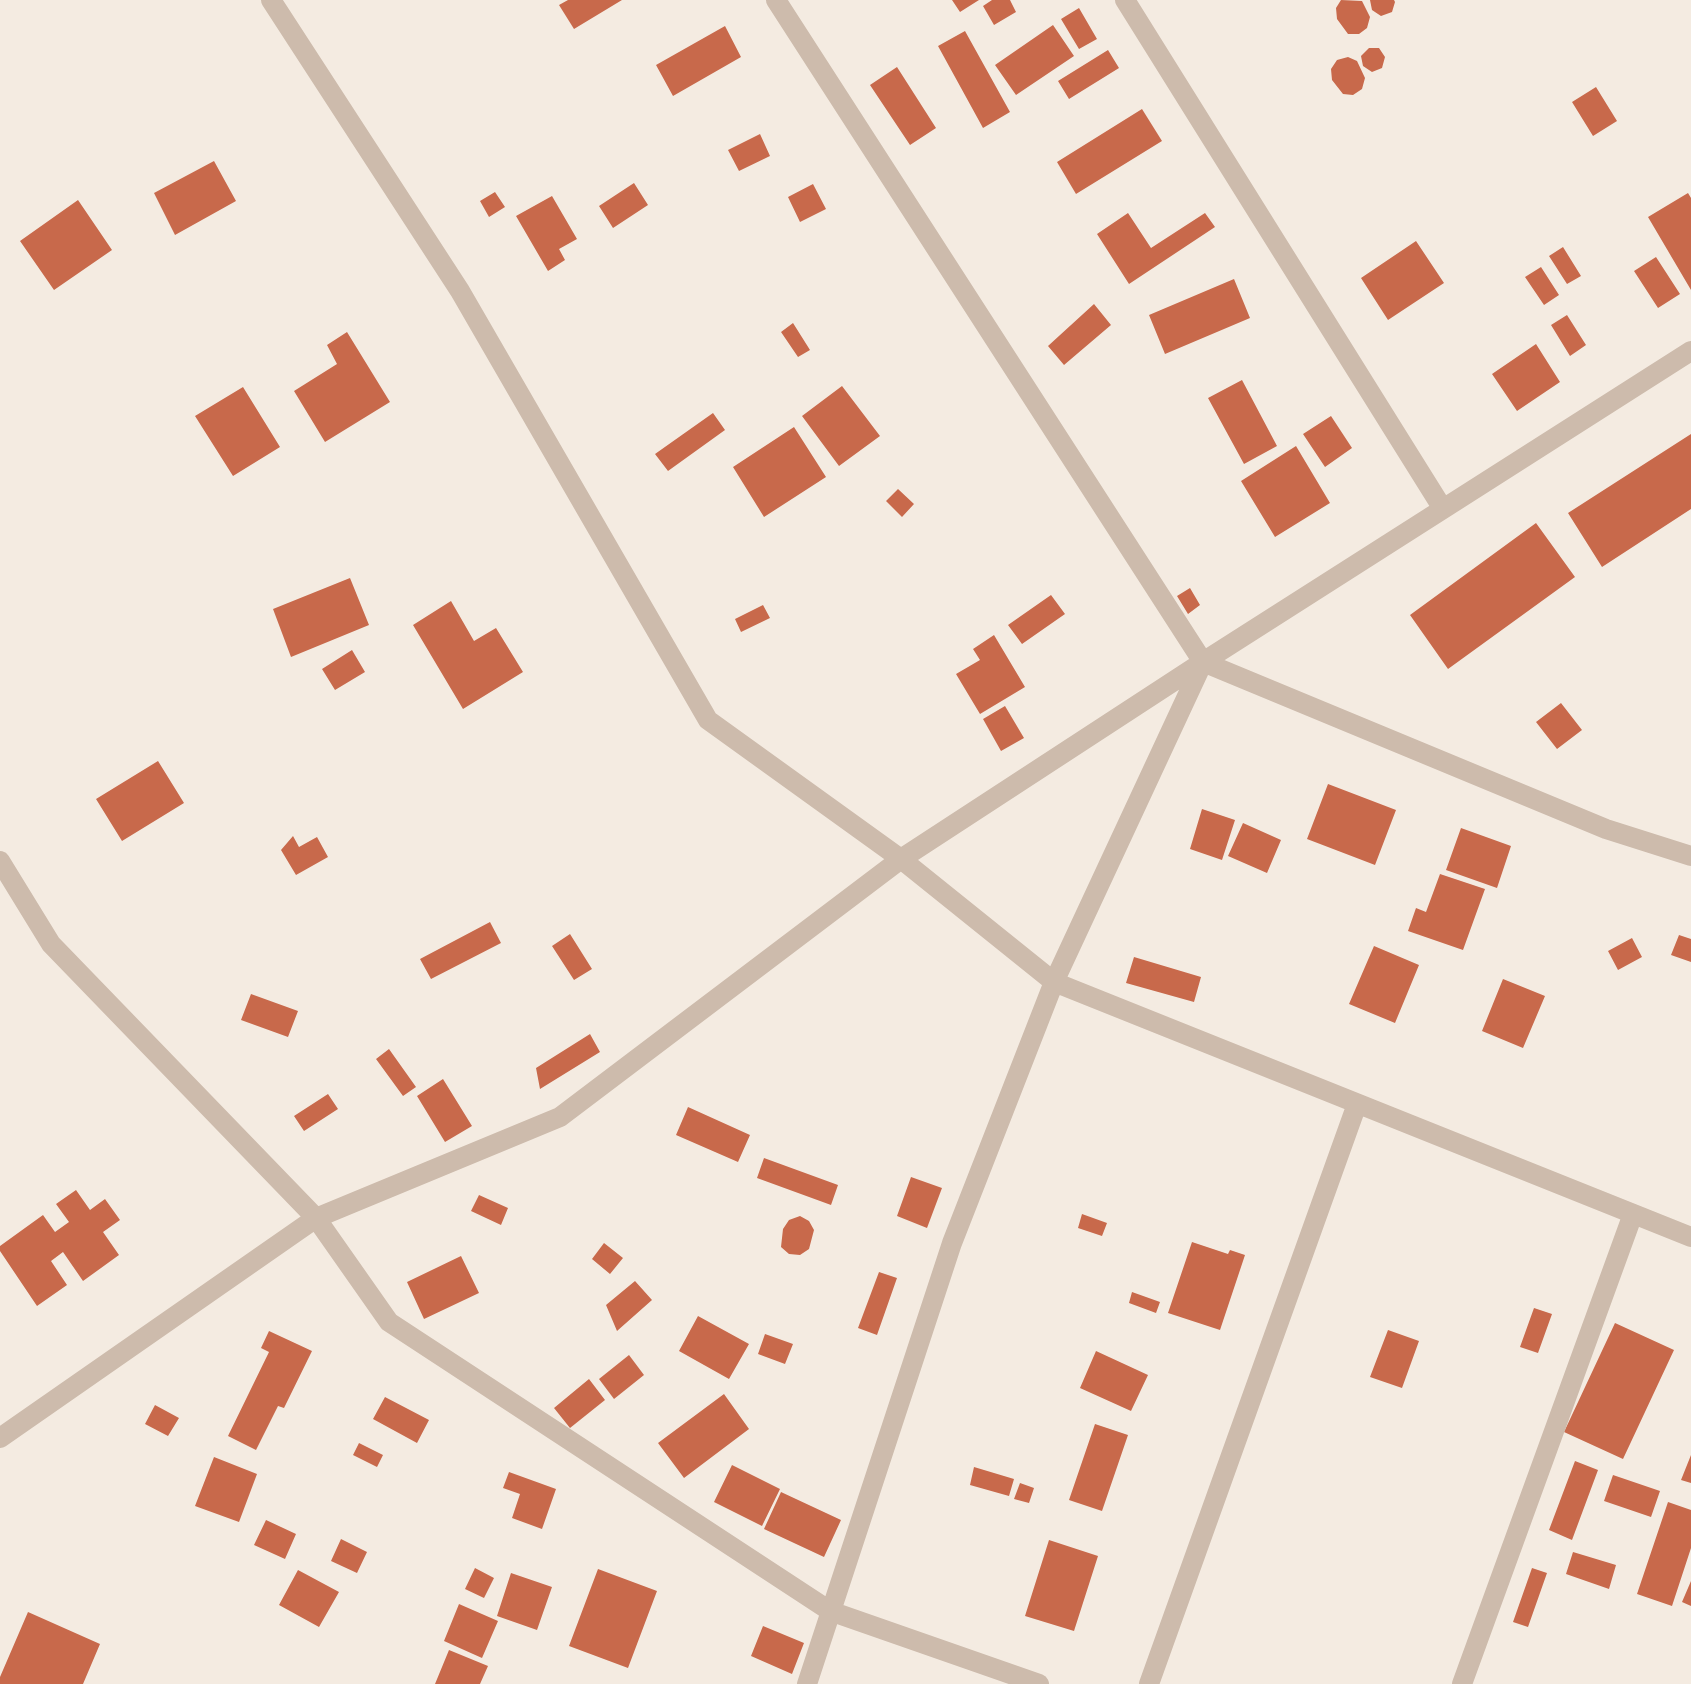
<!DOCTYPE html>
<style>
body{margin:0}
canvas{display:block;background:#f4ebe1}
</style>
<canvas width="1691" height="1684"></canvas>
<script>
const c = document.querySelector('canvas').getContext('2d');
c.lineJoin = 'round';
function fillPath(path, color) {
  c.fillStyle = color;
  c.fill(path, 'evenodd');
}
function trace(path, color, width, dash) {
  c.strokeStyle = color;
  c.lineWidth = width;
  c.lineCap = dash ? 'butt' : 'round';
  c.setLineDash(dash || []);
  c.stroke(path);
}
fillPath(new Path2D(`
 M568 0H622L574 29 559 5Z
 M952 0H979L960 12Z
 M992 0H1010L1016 12 994 25 983 6Z
 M1341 0 1362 1 1370 17 1367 28 1359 34H1348L1337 19 1336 8Z
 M1370 0H1394L1395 2 1392 12 1381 16 1372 10Z
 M1079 8 1097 39 1079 49 1061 19Z
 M1053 25 1074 56 1016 95 995 65Z
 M725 26 741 57 673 96 656 65Z
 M965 31 1010 112 983 128 938 46Z
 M1369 48H1379L1385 57 1382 68 1372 72 1363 66 1361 56Z
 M1108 50 1119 68 1069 99 1058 81Z
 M1348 57 1357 61 1365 78 1362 89 1353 95 1343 94 1332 80 1331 69 1337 60Z
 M897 67 936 128 910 145 870 85Z
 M1596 87 1617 121 1593 136 1572 102Z
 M1142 109 1162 141 1076 194 1057 162Z
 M760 134 770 156 739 171 728 150Z
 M214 161 236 201 175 235 154 193Z
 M634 183 648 205 613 228 599 206Z
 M813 184 826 209 800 222 788 197Z
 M495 192 505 207 489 217 480 201Z
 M1688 193 1691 198V290L1648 217Z
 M552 196 577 239 559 249 565 260 548 271 516 216Z
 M78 200 112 250 54 290 20 241Z
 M1128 213 1151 248 1205 213 1215 227 1129 284 1097 234Z
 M1416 241 1444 283 1388 320 1361 278Z
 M1563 247 1581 276 1567 284 1549 256Z
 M1656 257 1680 294 1658 308 1634 271Z
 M1541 267 1559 295 1544 305 1525 277Z
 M1234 279 1250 318 1165 354 1149 315Z
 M1094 304 1111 325 1064 365 1048 346Z
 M1567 315 1586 345 1570 356 1551 325Z
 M793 323 810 350 798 357 781 332Z
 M347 332 390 402 325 442 294 391 337 364 327 345Z
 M1536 344 1560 382 1517 411 1492 374Z
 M1242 380 1277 446 1244 464 1208 398Z
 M842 386 880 436 839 466 802 416Z
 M243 387 280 447 233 476 195 416Z
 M713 413 725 430 668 471 655 454Z
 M1331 416 1352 448 1325 467 1303 434Z
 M794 427 826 477 764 517 733 467Z
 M1691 434V509L1602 567 1568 513Z
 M1296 446 1330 503 1275 537 1241 481Z
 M898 489 914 504 902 517 886 501Z
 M1536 523 1575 577 1448 669 1410 615Z
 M350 578 369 625 291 657 273 609Z
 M1190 588 1200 605 1188 614 1177 596Z
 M1051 595 1065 614 1022 644 1008 625Z
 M451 601 474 641 496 628 523 672 463 709 413 625Z
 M763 605 770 618 741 632 735 619Z
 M994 635 1025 687 980 714 956 674 980 660 973 649Z
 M352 650 365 672 335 690 322 669Z
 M1561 703 1582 730 1557 749 1536 722Z
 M1005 706 1024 738 1001 751 983 719Z
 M158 761 184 803 122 841 96 799Z
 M1328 784 1396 810 1375 865 1307 839Z
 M1202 809 1235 820 1222 860 1190 849Z
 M1243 823 1281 840 1267 873 1228 856Z
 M1461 828 1511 846 1497 888 1446 870Z
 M293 836 299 847 317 837 328 857 296 875 281 850Z
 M1440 874 1485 889 1463 950 1408 931 1416 908 1426 912Z
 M490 922 501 943 431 979 420 959Z
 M570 934 592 969 574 980 552 946Z
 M1679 935 1691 939V962L1671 955Z
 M1632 938 1642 957 1618 970 1608 951Z
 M1374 946 1419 965 1395 1023 1349 1004Z
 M1134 957 1201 977 1194 1002 1126 983Z
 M1503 979 1545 996 1523 1048 1482 1031Z
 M251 994 298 1011 288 1037 241 1020Z
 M590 1034 600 1052 540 1089 536 1068Z
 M389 1049 416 1087 403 1096 376 1059Z
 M443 1079 472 1126 445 1142 417 1096Z
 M328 1094 338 1109 304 1131 294 1116Z
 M688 1107 750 1135 738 1162 676 1135Z
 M764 1158 838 1185 831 1205 757 1178Z
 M911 1177 942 1188 927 1228 897 1216Z
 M76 1190 90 1210 105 1199 120 1220 103 1232 119 1255 83 1281 63 1252 51 1261 67 1285 37 1306 0 1251V1246L43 1215 55 1232 69 1222 56 1204Z
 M479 1195 508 1208 501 1225 471 1211Z
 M1082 1214 1107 1223 1102 1236 1078 1228Z
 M800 1216 809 1221 814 1230 809 1249 800 1255 789 1254 781 1247 783 1229 789 1220Z
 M1192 1242 1228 1254 1230 1250 1245 1255 1220 1330 1168 1313Z
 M604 1243 623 1258 610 1274 592 1259Z
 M461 1256 479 1293 424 1319 407 1282Z
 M879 1272 897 1278 877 1335 858 1328Z
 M635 1281 652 1300 617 1331 606 1305Z
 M1132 1292 1160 1302 1156 1313 1129 1303Z
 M1534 1308 1552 1314 1538 1353 1520 1347Z
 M698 1316 749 1344 729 1379 679 1351Z
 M1615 1323 1674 1350 1623 1459 1564 1432Z
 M1388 1330 1419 1341 1402 1388 1370 1377Z
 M269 1331 312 1351 284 1408 278 1406 256 1450 228 1436 269 1352 261 1348Z
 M765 1334 793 1344 785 1364 758 1354Z
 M1096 1351 1148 1375 1131 1411 1080 1388Z
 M629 1355 644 1375 614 1399 599 1379Z
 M589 1379 605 1400 570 1428 554 1408Z
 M724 1394 749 1429 684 1478 658 1443Z
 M385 1397 429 1420 417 1443 373 1419Z
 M155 1405 179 1418 168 1436 145 1424Z
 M1095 1424 1128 1435 1102 1511 1069 1500Z
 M359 1443 383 1455 377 1467 353 1455Z
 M1691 1455V1483L1681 1480Z
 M214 1457 257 1474 239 1522 195 1506Z
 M1575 1461 1598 1470 1572 1540 1549 1530Z
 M732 1465 780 1489 762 1526 714 1502Z
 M974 1467 1014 1479 1009 1496 970 1485Z
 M509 1472 556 1489 542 1529 512 1518 520 1494 503 1488Z
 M1613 1475 1660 1491 1651 1517 1604 1501Z
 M1020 1483 1034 1488 1029 1503 1014 1499Z
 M781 1492 841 1520 824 1557 764 1529Z
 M1668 1502 1691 1510V1548L1672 1606 1637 1594Z
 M266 1520 296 1534 285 1559 254 1545Z
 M341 1539 367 1552 357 1573 331 1561Z
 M1049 1540 1098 1556 1074 1631 1025 1616Z
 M1573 1552 1616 1565 1609 1589 1566 1574Z
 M475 1568 494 1578 484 1598 465 1589Z
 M1532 1568 1547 1573 1528 1627 1513 1622Z
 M598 1569 657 1591 628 1668 569 1646Z
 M298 1570 339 1592 319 1627 279 1605Z
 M511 1573 552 1587 537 1630 497 1616Z
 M1691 1581V1606L1682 1602Z
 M459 1604 498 1621 482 1658 444 1641Z
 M28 1612 100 1644 83 1684H0V1677Z
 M763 1626 804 1643 792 1674 751 1656Z
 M449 1650 488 1666 480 1684H435Z`), '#c8694b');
trace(new Path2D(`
 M271 0 460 291 708 720 901 859 1054 982 1691 1237
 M776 0 1203 662 1606 829 1691 856
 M1125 0 1443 509
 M0 861 51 944 316 1218 389 1322 830 1611 1039 1684
 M0 1438 316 1218 560 1117 901 859 1203 662
 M807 1684 952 1243 1054 982 1203 662 1691 351
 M1149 1684 1357 1104
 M1462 1684 1633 1214`), '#cdbbac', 20);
</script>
